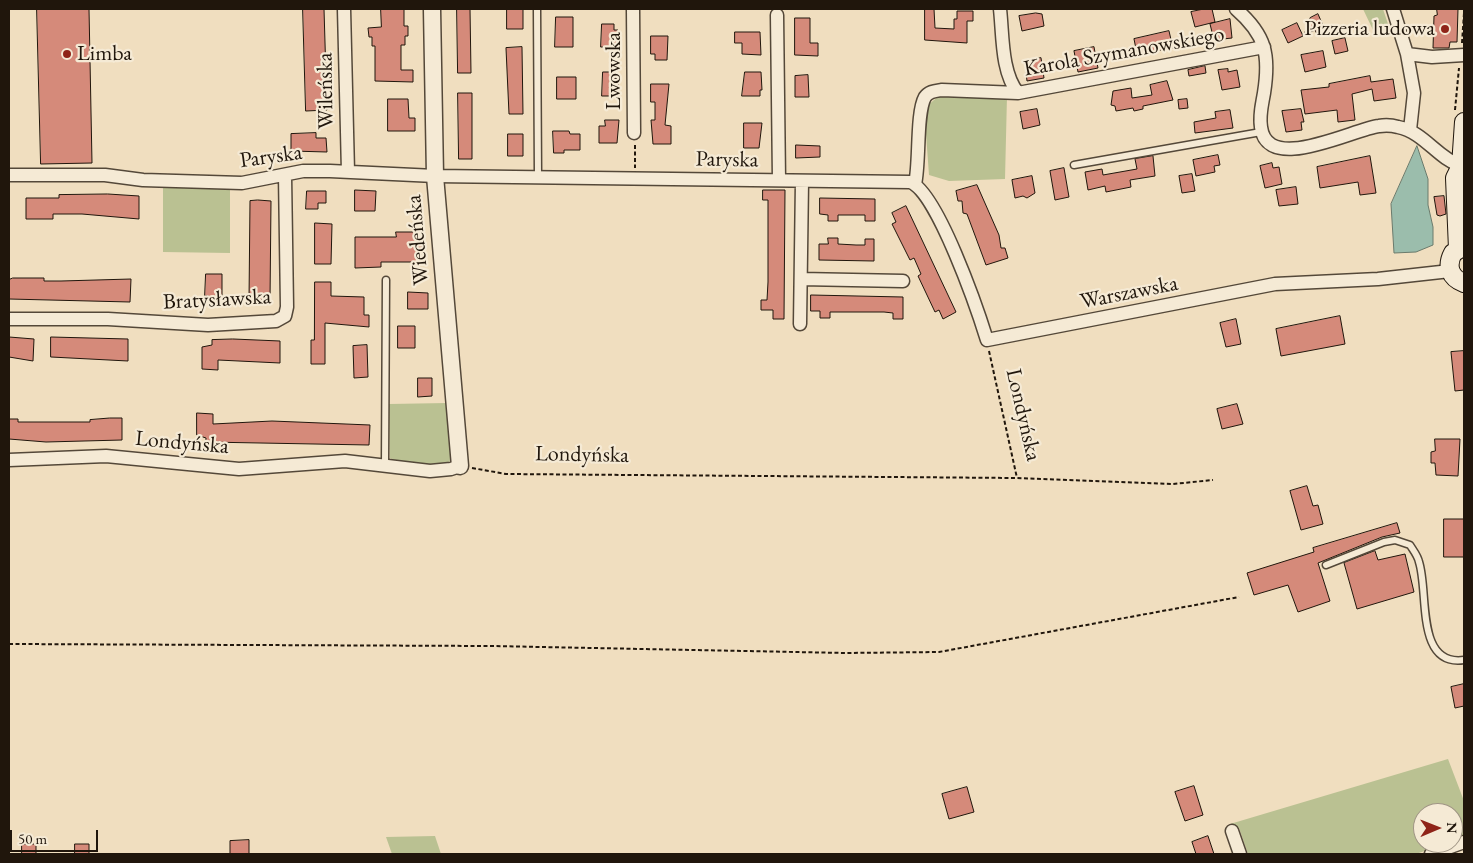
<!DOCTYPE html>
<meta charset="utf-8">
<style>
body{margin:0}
#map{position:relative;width:1473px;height:863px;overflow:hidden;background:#f0debf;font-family:"EB Garamond",serif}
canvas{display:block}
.frame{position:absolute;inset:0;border:10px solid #20160c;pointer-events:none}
.north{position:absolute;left:1413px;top:803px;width:50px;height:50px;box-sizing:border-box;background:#f5ead5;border:1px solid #a09585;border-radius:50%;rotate:89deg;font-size:14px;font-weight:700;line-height:20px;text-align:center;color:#20160c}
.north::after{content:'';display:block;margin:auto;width:18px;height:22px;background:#8f2418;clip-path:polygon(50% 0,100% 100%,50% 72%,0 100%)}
.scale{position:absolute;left:10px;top:830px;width:88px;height:22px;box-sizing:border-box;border:2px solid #20160c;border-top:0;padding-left:6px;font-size:15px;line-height:18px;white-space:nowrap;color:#20160c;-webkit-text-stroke:4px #f5ead5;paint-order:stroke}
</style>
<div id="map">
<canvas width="1473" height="863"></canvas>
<div class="frame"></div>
<div class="north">N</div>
<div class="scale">50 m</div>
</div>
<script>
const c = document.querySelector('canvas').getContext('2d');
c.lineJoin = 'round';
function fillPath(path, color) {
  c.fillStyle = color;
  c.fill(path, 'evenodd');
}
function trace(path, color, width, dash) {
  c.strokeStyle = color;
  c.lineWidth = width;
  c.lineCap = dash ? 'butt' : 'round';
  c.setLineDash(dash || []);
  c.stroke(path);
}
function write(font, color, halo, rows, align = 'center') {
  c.font = font + ' "EB Garamond",serif';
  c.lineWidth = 4.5;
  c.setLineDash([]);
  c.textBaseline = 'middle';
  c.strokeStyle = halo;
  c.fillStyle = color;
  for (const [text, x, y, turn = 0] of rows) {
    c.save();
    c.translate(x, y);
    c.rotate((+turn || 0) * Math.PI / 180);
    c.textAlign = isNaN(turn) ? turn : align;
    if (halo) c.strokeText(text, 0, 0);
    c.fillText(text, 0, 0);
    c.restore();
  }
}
fillPath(new Path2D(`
 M1363 9H1383L1390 30H1373Z
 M941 94 1007 96 1005 179 949 181 929 175 926 134 927 106Z
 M163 187H230V253L163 252Z
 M447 403 452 459C443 471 401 465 390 458L389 404Z
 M1448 759 1464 801V837L1453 841V813H1423V843H1447L1416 854H1248L1239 828 1230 824Z
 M435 836 441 854H392L386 837Z`), '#bac192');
const water = new Path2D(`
 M1417 146 1428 179V205L1433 227V245L1416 252 1394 253 1391 204Z`);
fillPath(water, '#9bbdac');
trace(water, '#6a7a6c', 1);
const building = new Path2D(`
 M37 9H89L92 163 41 164Z
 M303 9H324L327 110 306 111Z
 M381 9H404V26H408V36H405V45H401V70H413V82L375 81V46H372V37H369L368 28 381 27Z
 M457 9H470L471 73H458Z
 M507 9H523V29H507Z
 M925 9H934L935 28 954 29V19H957V11H973V21H967V43L925 40Z
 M1204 9H1212L1215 22 1195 27 1191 12Z
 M1437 9H1458L1457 42H1450L1449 48H1433L1434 16 1437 15Z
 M1036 13 1042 14 1044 26 1022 31 1019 16Z
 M1318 14 1325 30 1317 34 1315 30 1304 35 1310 18Z
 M556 17H573V47H555Z
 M795 18H810V43H818V56L795 55Z
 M1230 19 1232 38 1214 40 1210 24Z
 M1297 23 1303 36 1288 43 1282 30Z
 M602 24H614V30H618V47H601Z
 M1169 31 1173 48 1137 54 1134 39Z
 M735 32H760L761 55 742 54V43H735Z
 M651 36H668L667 60H655V54H651Z
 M1345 38 1348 51 1335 54 1332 41Z
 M522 47 523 114H509L506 48Z
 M1094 47 1098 68 1078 72 1074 51Z
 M1323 51 1326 67 1305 72 1301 55Z
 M1041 58 1044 78 1027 81 1025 64 1032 63V60Z
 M1205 66 1206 73 1189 76 1188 70Z
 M1228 69V72L1237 70 1240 87 1222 90 1218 70Z
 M603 72H615V79L618 78 619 96H602Z
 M745 72H761L762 90H760V96H742Z
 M808 75 809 97H795V76Z
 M1370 76 1371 82 1393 79 1396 98 1374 101 1372 89 1352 94 1355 120 1338 122 1337 110 1305 114 1301 90 1329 87V84Z
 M557 77H576V99H557Z
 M1167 81 1173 100 1143 106V109L1134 111 1133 108 1116 111 1115 106 1111 105 1113 91 1131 88 1132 98 1152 95 1150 85Z
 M651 84H669L665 125 671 126V144H653L651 120H655V102H651Z
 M458 93H472V159H459Z
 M388 99H408L409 118H415V131H388Z
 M1187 99 1188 108 1179 109 1178 100Z
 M1037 109 1040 125 1023 129 1020 112Z
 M1301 109 1304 122H1301L1302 130 1286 132 1282 111Z
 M1230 110 1233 128 1195 133 1194 122 1216 118 1215 112Z
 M605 120H619L617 143H599V126H605Z
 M744 123H762L759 148H744Z
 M553 131H569L570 134H580V150H564V153H554Z
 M316 133V138H326L327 152 291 151V134Z
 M508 134H523V156H508Z
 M796 145 820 146V157L796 158Z
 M1218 155 1220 165 1214 166 1215 172 1196 176 1193 160Z
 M1153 156 1155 176 1130 180 1131 187 1106 192 1105 186 1088 190 1085 172 1102 169 1103 175 1137 169 1135 159Z
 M1370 156 1376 193 1360 195 1358 182 1320 188 1317 167Z
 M1272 163 1273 168 1279 167 1282 184 1265 188 1260 166Z
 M1064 168 1069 197 1055 200 1050 171Z
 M1192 174 1195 191 1182 193 1179 176Z
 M1032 176 1035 193 1027 198 1023 196 1015 198 1012 180Z
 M977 185 999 235 1001 248H1005L1008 258 986 265 967 214 963 213 962 201H958L956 191Z
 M1296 187 1298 204 1279 206 1276 190Z
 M355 190 376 191 375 211H355Z
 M763 190H785L784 319H773V310H761V300H767L768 282V200H763Z
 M307 191H326V203H318V209H306Z
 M108 194 139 196V219L82 214H53V219H26V198H59V195Z
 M1444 196 1446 214 1440 216 1437 215 1434 197Z
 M820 198 875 199V221H865V215H838V221H828V215L820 214Z
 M258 200 271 201 270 300H249L250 201Z
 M906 206 956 312 943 319 939 310 935 312 918 276 921 274 914 258 910 260 892 224 896 222 892 213Z
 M315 223 332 224 331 264H315Z
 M396 232H417L416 242H422V262H381V267L355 268V237H396Z
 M828 238H838V244L856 245H865V239H874V261L819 260V244H828Z
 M206 274H222V298L205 296Z
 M13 278H44V281H61L131 279 130 302 9 299V280Z
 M315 282H331V296L364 297V315H369V327L325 323V364H311V340H314Z
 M408 292 428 293V309H408Z
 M811 295 903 297V319H893V313L884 312H830V318H820V311H811Z
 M1340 316 1345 344 1281 356 1276 329Z
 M1236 319 1241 344 1226 347 1220 323Z
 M398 326H415V348H398Z
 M9 337 34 339 33 361 9 357Z
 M51 337 128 339V361L51 357Z
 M233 339 280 341V363L218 360V370L202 369V347L212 345V340Z
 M367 345 368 377 354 378 353 346Z
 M1464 351V390L1455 391 1451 352Z
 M418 378H432V396L418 397Z
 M1237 404 1243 424 1222 429 1217 409Z
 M197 413 213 414V424L272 421 370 425 369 445 206 442V438L197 435Z
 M110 418H122V440L46 442 9 439V419H18V422H90V420Z
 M1435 439H1460L1458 476 1436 475 1435 463H1431V452L1435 451Z
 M1307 486 1313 506 1318 505 1323 524 1301 530 1290 491Z
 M1444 519H1464V557H1444Z
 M1397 523 1400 533 1382 537 1318 563 1330 601 1298 612 1288 585 1254 595 1247 573 1314 552 1313 548Z
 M1375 551 1378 560 1405 554 1414 592 1357 609 1344 563Z
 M1464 684V706L1455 708 1451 687Z
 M1194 786 1203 815 1185 821 1175 792Z
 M967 787 974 812 949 819 942 794Z
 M1208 836 1214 854H1196L1192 842Z
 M249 840V854H230V841Z
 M22 844H36V854H22Z
 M75 844H89V854H75Z`);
fillPath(building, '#d58a7a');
trace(building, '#20160c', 1);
const service = new Path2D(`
 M537 9 538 177
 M1074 165 1261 132
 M385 466 386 280
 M1326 565 1384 542 1395 540 1410 545C1413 550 1418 556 1419 562 1429 592 1415 667 1464 660`);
const minor = new Path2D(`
 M344 9 348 172
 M633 9 634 133
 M1000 9C1003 35 1001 72 1018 93L1264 47
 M1236 9C1266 35 1270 55 1264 93 1262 105 1259 115 1261 127 1267 175 1353 129 1379 126 1385 125 1391 125 1398 127 1424 132 1437 158 1461 166
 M1393 9 1407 54 1432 57 1464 55
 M777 15 779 180
 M1407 54 1414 93 1410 130
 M9 175H105L143 180 242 183 303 171H330L435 176 910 182C937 191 978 311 987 340L1275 284 1378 279 1450 271
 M915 184C920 163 916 113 925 97 929 91 936 91 942 90L1018 93
 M801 279 903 281
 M9 319H108L208 325 276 321 285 316 287 307 285 175
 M800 324 802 181
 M9 460 106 456 239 469 345 461 430 471 451 469 460 466
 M1232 831 1240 854
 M1431 854 1464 842`);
const tertiary = new Path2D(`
 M432 9 435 176 460 466`);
const secondary = new Path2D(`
 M1464 246 1453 253C1446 266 1450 278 1464 283
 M1458 249 1455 178 1461 166 1464 122`);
trace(service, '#544839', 9);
trace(minor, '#544839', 15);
trace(tertiary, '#544839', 19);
trace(secondary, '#20160c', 20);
trace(new Path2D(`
 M1462 43 1464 13
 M1455 110 1459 68
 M635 145V168
 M989 351 1017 478
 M472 468 506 474 1017 478 1173 484 1213 480
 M9 644 491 646 846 653 939 652 1239 597`), '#20160c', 2, [4, 2.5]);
trace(service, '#f5ead5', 6);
trace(minor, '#f5ead5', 12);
trace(tertiary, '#f5ead5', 16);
trace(secondary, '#f5ead5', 18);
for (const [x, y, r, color] of [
 [1445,29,5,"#8f2418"],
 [67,54,5,"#8f2418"]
]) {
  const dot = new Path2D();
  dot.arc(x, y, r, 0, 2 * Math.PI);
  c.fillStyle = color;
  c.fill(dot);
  trace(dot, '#f5ead5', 2);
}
write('22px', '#20160c', '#f5ead5', [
 ["Pizzeria ludowa",1435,29],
 ["Limba",77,54,"left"]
], 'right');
write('22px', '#20160c', '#f5ead5', [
 ["Karola Szymanowskiego",1124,52,-10],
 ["Lwowska",614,71,-90],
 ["Wileńska",326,91,-91],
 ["Paryska",271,157,-8],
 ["Paryska",727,160,1],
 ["Wiedeńska",418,240,-95],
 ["Warszawska",1129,293,-11],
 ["Bratysławska",217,300,-3],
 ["Londyńska",1023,415,77],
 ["Londyńska",182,443,5],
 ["Londyńska",582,455,1]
]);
</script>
